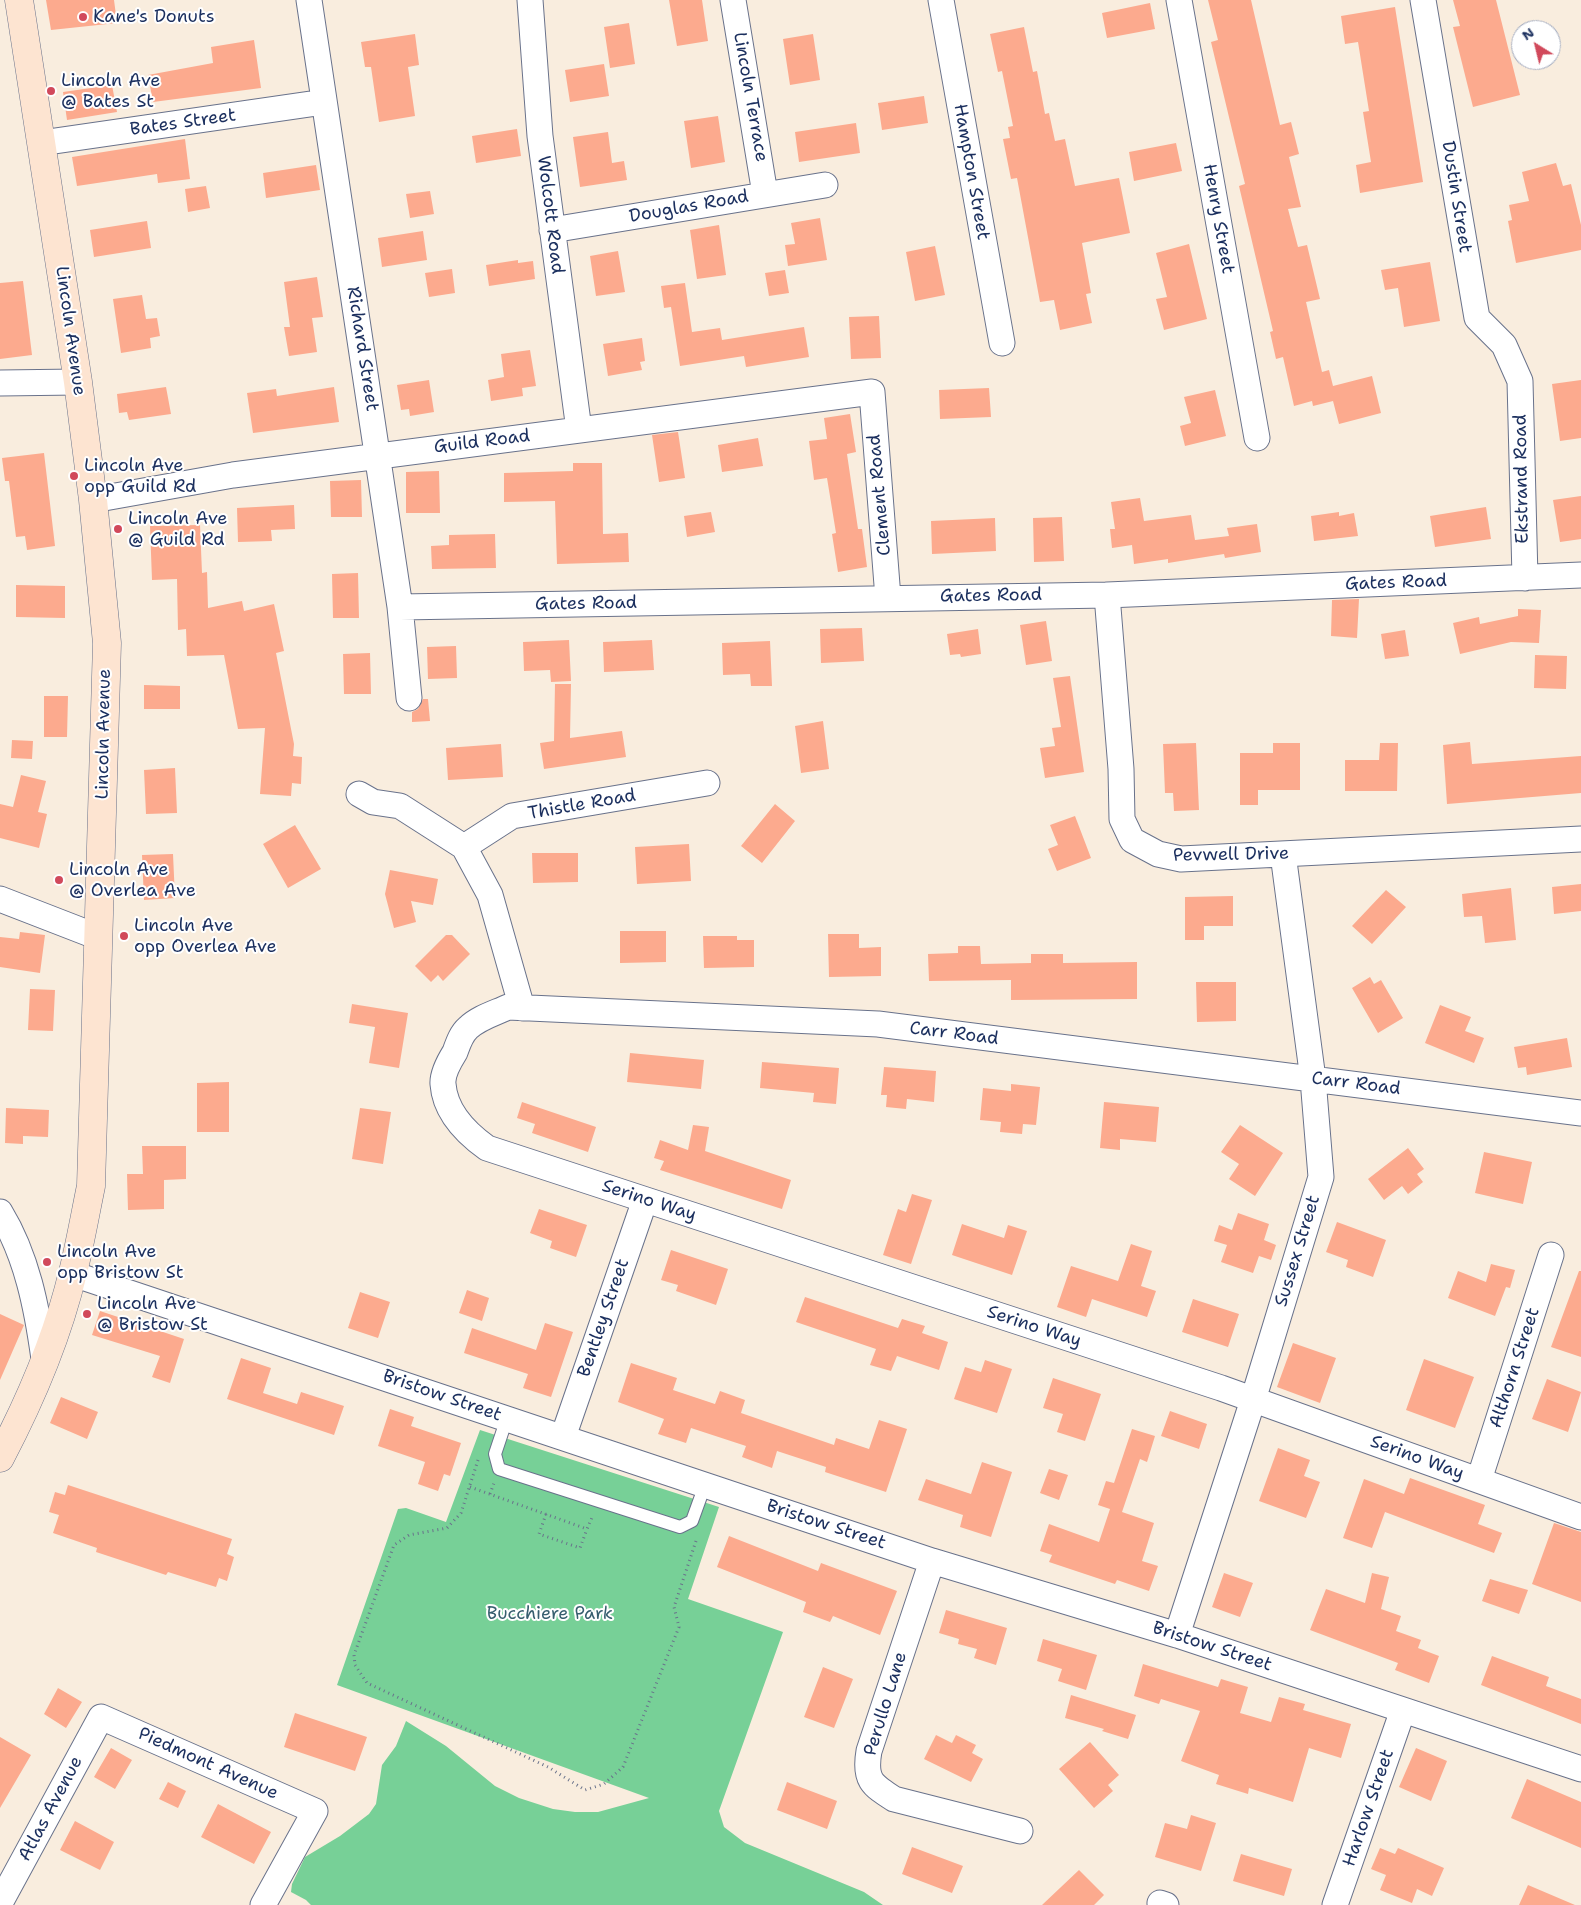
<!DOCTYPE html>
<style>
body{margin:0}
#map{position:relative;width:1581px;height:1905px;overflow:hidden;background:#f9edde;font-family:"Shantell Sans",sans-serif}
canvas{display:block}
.north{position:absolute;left:1511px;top:20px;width:50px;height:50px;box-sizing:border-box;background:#fff;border:1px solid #a4acbf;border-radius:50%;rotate:324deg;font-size:14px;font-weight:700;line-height:20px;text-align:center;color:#1b2f5e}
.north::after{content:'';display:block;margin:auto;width:18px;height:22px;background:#d1495b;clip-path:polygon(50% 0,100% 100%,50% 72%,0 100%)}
</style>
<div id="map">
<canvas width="1581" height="1905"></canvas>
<div class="north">N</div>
</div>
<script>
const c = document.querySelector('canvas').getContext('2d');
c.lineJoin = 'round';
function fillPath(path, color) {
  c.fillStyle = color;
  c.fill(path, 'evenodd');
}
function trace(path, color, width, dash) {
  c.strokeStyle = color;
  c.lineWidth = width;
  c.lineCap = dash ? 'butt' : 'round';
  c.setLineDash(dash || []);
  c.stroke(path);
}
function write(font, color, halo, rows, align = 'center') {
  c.font = font + ' "Shantell Sans",sans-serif';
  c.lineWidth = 4;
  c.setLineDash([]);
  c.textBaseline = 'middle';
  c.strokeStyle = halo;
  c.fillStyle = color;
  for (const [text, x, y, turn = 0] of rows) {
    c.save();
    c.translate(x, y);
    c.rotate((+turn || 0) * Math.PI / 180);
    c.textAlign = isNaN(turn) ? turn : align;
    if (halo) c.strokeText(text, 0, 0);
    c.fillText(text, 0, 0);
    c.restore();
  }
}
fillPath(new Path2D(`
 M480 1430 719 1507 688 1599 783 1632 719 1811 724 1827 745 1843 864 1892 883 1905H311L306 1900 291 1892 292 1884 305 1857 340 1836 369 1814 376 1804 382 1765 396 1746 406 1721 446 1746 495 1786 519 1798 553 1809 575 1812H598L649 1798 337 1685 398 1509 406 1508 446 1522Z`), '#77d097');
fillPath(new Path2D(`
 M46 0H114L117 23 51 30Z
 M669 0H702L708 41 677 46Z
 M1208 0H1251L1280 125 1291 122 1299 154 1289 157 1301 207 1288 209 1298 247 1307 245 1320 299 1306 302 1322 372 1329 370 1333 386 1372 376 1381 413 1339 424 1333 401 1313 406 1312 401 1294 406 1283 357 1276 359 1270 332 1273 331 1239 186 1245 184 1211 42 1218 40Z
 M1453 0H1496L1520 95 1473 107 1453 27 1460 26Z
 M1150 3 1155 29 1107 38 1102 13Z
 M1395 7 1423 182 1360 193 1356 165 1371 162 1363 112 1369 111 1358 42 1345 44 1341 16Z
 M629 23 635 64 610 68 604 27Z
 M1024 27 1033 72 1037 71 1045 114 1049 113 1055 141 1065 139 1075 186 1119 178 1130 233 1082 243 1091 293 1086 294 1092 323 1060 330 1054 300 1040 302 1017 178 1011 179 1003 139 1010 138 1008 127 1013 126 1002 71 998 72 990 34Z
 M415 34 419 65 408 67 415 116 379 122 371 67H365L361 42Z
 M813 34 820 80 790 85 783 39Z
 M254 40 261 88 153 102 148 75 213 63 211 47Z
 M604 64 609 96 570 102 565 70Z
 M112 85 117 112 67 120 63 92Z
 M924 96 928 123 882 130 878 103Z
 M718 116 725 162 691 168 684 121Z
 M856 123 860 153 799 162 795 132Z
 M517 129 521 156 476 163 472 136Z
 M608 132 612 163 624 161 627 180 580 187 573 137Z
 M185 139 190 179 158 183 157 174 77 186 72 157Z
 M1176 143 1182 171 1134 181 1129 152Z
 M1556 163 1563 186 1571 184 1581 225V250L1516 263 1508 221 1512 220 1509 205 1529 201 1522 172Z
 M316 165 320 190 266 198 263 173Z
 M206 186 210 208 188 212 185 189Z
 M430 191 434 214 410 218 406 194Z
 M820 218 827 260 788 266 785 245 795 244 791 223Z
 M147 221 151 248 94 257 90 230Z
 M719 225 726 275 697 279 690 230Z
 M423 231 427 260 382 267 378 238Z
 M1189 244 1207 319 1164 330 1156 299 1167 297 1156 253Z
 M935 246 945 295 915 301 906 252Z
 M618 251 625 292 596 296 590 256Z
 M518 260V263L533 261 535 279 489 286 486 265Z
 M1430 262 1440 321 1404 327 1398 288 1385 290 1381 270Z
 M452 269 455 293 429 297 425 273Z
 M785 270 789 293 769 296 765 273Z
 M317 277 323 317 312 318 317 352 289 356 284 327H290L284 282Z
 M23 281 32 355 0 359V283Z
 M685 283 692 332 720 328 722 340 804 327 809 357 746 367 744 356 680 366 671 307 664 308 661 286Z
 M142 295 146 319 157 318 160 336 150 338 151 348 121 353 113 299Z
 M879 316 881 358 851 359 849 317Z
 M642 338 645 361 640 362 642 370 608 376 603 344Z
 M530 350 536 386 522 388 523 396 491 401 488 380 504 377 501 354Z
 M429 380 434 412 410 416 409 409 401 410 397 385Z
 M1581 380V438L1560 441 1552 384Z
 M166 387 171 414 129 420 127 412 119 413 117 394Z
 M334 387 339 422 253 433 247 393 276 389 277 396Z
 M989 388 991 417 940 419 939 390Z
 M1215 390 1226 436 1185 446 1180 426 1191 423 1184 397Z
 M850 414 856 452 847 454 858 529H862L867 567 838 572 832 534 836 533 827 478 814 480 809 441 827 439 824 418Z
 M678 432 685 478 659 482 652 435Z
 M758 438 763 466 722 472 718 445Z
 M44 453 55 546 27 550 25 536 16 537 9 481H5L2 458Z
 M573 463H602L603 534 628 533 629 562 557 564 555 501 504 502V473L573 471Z
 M439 471 440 513H406V472Z
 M361 480 362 517H331L330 481Z
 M1581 496V539L1560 542 1553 500Z
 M1140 498 1144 521 1191 515 1195 540 1229 536 1227 528 1257 524 1261 552 1225 558 1224 554 1168 563V559L1134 564 1132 545 1112 548 1110 529H1115L1111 502Z
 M294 505 295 529 271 530 272 541 238 542 237 508Z
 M1486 507 1491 539 1435 547 1430 516Z
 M711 512 715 532 687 537 684 516Z
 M1339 512V516L1354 513 1358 536 1314 541 1311 516Z
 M1062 517 1064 561 1034 562 1033 518Z
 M995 518 996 551 932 554 931 521Z
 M200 525 202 573 207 572 208 608 242 601 244 611 274 604 284 651 276 653 294 744 293 756 302 757 301 784 292 783 291 796 260 794 265 728 238 729 224 655 187 656 186 629 178 630 177 579 152 580 150 526Z
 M495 534 496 568 432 569 431 546 449 545V535Z
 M358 573 359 618H333L332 574Z
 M16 585 65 586V618L16 617Z
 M1359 599 1357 638 1331 636 1332 600Z
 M1518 609 1541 610 1539 643 1511 642 1460 654 1453 623 1479 617 1480 624 1518 616Z
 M1046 621 1052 661 1026 665 1020 625Z
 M862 628 864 661 821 663 820 629Z
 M978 629 981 654 961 657 960 654 950 655 947 634Z
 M1405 630 1409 656 1385 659 1381 634Z
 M569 640 571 681 551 682 550 670 524 671 523 642Z
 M652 640 654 670 604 672 603 642Z
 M770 641 772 686H751L750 674 723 675 722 643Z
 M456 646 457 678 428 679 427 647Z
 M370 653 371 694H344L343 654Z
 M1535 655 1567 656 1566 689 1534 688Z
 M1070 676 1084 772 1045 778 1040 748 1055 746 1052 728 1061 727 1053 678Z
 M555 684H571L570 738 622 731 626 757 544 769 540 743 554 741Z
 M144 685 180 686V709H144Z
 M44 696H68L67 737H44Z
 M423 699H428L430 721 412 722V712L418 709Z
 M823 721 829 769 801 773 795 726Z
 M12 740 33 741 32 759 11 758Z
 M1470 742 1472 764 1581 756V793L1447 804 1443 745Z
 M1196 743 1199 810 1174 811 1173 793H1165L1163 744Z
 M1273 743H1300V790H1258V805H1240V753H1273Z
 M1380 743H1398L1397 791H1345V760H1379Z
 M501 744 503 777 448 780 446 748Z
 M175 768 177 813 146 814 144 770Z
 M21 775 46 781 38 812 47 814 39 848 0 838V804L13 807Z
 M775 804 795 821 762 863 741 846Z
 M1075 816 1091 858 1057 871 1048 849 1058 845 1050 825Z
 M295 825 321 869 288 888 263 844Z
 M689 844 691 881 637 884 635 847Z
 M532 853H578V882L533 883Z
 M173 854 175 898 144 900 142 855Z
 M390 870 438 879 433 905 411 901 416 922 394 928 385 894Z
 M1581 884V911L1554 914 1552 887Z
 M1511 888 1516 940 1485 943 1482 916 1464 917 1462 894Z
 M1386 890 1406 907 1372 944 1352 926Z
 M1233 896V926H1204V940H1185V897Z
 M620 931H666V962L620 963Z
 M20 932 45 935 40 973 0 967V937L19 939Z
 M828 934H859V948L881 947V976L829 977Z
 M446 935H452L470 954 443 981 438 975 431 982 415 966Z
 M703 936H737V940H754V967L704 968Z
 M958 946H980L981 964 1031 963V954H1063V963L1137 962V999L1011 1000V980L929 981 928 954 958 953Z
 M1370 977 1374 984 1381 980 1403 1018 1378 1033 1352 988Z
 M1196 982H1236V1021L1197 1022Z
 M30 989 55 990 53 1031 28 1030Z
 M352 1004 408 1013 399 1068 369 1063 375 1027 349 1023Z
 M1440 1005 1471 1017 1465 1031 1484 1038 1474 1063 1425 1043Z
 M1567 1038 1572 1067 1527 1075 1526 1067 1518 1068 1514 1047Z
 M630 1053 704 1060 701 1089 627 1082Z
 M762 1062 839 1068 836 1104 813 1102 814 1093 760 1088Z
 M884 1067 936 1071 934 1102 907 1099 906 1109 886 1107 887 1095H881Z
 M229 1082V1132H197V1083Z
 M1011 1084 1040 1087 1036 1125 1023 1124 1022 1134 1000 1132 1001 1122 980 1120 983 1088 1011 1091Z
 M522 1102 596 1127 588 1152 532 1133 535 1124 517 1118Z
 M1104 1102 1159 1107 1156 1142 1120 1139V1150L1100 1148Z
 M6 1108 49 1110 48 1137 23 1136V1144L5 1143Z
 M360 1108 391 1112 383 1164 352 1159Z
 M693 1125 709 1127 705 1151 791 1180 782 1209 660 1170 664 1161 654 1158 660 1140 688 1150Z
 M1240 1125 1283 1153 1255 1196 1229 1179 1239 1164 1221 1152Z
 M142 1146H186V1179L164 1180V1209L128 1210 127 1174H143Z
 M1408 1148 1424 1169 1417 1174 1423 1182 1408 1194 1402 1186 1384 1200 1368 1179Z
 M1484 1152 1532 1162 1523 1204 1475 1193Z
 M912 1194 932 1200 911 1264 883 1255 898 1209 906 1212Z
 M539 1209 587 1225 576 1257 550 1248 552 1241 530 1233Z
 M1238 1213 1269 1224 1264 1240 1276 1245 1271 1260 1259 1256 1253 1273 1221 1262 1227 1245 1214 1241 1219 1225 1232 1230Z
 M1337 1222 1386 1240 1373 1277 1346 1267 1348 1260 1326 1252Z
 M962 1224 1004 1238 1008 1225 1027 1231 1012 1275 952 1255Z
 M1131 1244 1152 1251 1141 1286 1156 1291 1147 1317 1092 1299 1086 1317 1057 1307 1071 1266 1118 1281Z
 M671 1250 728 1269 716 1305 676 1291 678 1285 661 1280Z
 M1491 1264 1515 1270 1510 1288 1506 1287 1495 1316 1448 1298 1458 1271 1486 1282Z
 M1579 1271H1581V1357L1551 1347Z
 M467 1290 489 1298 482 1321 459 1313Z
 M360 1292 390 1302 378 1338 348 1328Z
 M805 1297 898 1328 902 1319 925 1326 922 1333 948 1342 939 1370 897 1356 891 1371 870 1365 876 1349 796 1322Z
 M1193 1299 1239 1314 1228 1347 1182 1332Z
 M100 1311 184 1339 170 1383 152 1377 160 1356 92 1335Z
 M0 1314 24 1325 0 1380Z
 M545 1323 573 1332 551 1397 523 1388 528 1374 464 1353 472 1328 536 1350Z
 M1293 1343 1336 1358 1320 1403 1277 1387Z
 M241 1358 271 1368 263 1393 297 1404 301 1392 344 1406 334 1435 227 1399Z
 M1424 1359 1474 1377 1455 1428 1406 1410Z
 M985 1360 1012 1369 997 1413 954 1399 965 1367 981 1372Z
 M631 1363 677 1378 673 1390 715 1404 720 1391 745 1400 741 1413 834 1445 836 1438 869 1449 879 1420 907 1429 886 1492 825 1472 826 1467 777 1451 772 1468 742 1457 746 1446 691 1428 686 1443 658 1434 664 1419 618 1402Z
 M1053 1378 1101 1394 1085 1441 1057 1432 1063 1414 1043 1408Z
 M1547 1379 1581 1392 1568 1432 1532 1419Z
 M61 1397 98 1412 87 1439 50 1423Z
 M390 1409 414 1417 411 1426 461 1443 450 1476 444 1474 438 1491 418 1484 425 1462 378 1446Z
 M1170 1411 1207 1424 1199 1449 1161 1436Z
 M1132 1429 1155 1436 1147 1462 1140 1459 1122 1512 1154 1523 1142 1561 1158 1566 1149 1591 1117 1580 1115 1584 1049 1562 1052 1555 1040 1551 1049 1524 1099 1542 1110 1509 1098 1505 1106 1481 1114 1483Z
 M1278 1448 1310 1460 1304 1476 1320 1482 1306 1518 1259 1501Z
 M982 1462 1012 1472 991 1537 960 1527 963 1515 918 1500 926 1479 971 1494Z
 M1049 1469 1068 1475 1059 1500 1040 1493Z
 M1410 1478 1485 1505 1478 1524 1502 1533 1494 1553 1385 1512 1372 1548 1343 1538 1364 1479 1404 1494Z
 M68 1485 232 1539 227 1554 234 1557 227 1581 219 1578 216 1587 168 1572 166 1575 96 1552 97 1548 53 1533 59 1515 49 1512 55 1492 65 1495Z
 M1554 1523 1581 1532V1602L1532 1584Z
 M729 1536 818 1571 821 1563 897 1591 880 1635 833 1616 830 1622 803 1612 806 1602 717 1567Z
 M1224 1573 1253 1583 1240 1617 1212 1607Z
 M1372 1573 1389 1577 1381 1609 1401 1616 1396 1631 1421 1640 1418 1648 1439 1656 1429 1683 1395 1670 1398 1663 1310 1630 1326 1589 1365 1603Z
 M1490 1579 1528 1590 1519 1614 1482 1601Z
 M946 1610 1007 1628 996 1665 974 1658 977 1649 958 1644 959 1639 939 1633Z
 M1043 1639 1097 1655 1086 1690 1058 1681 1062 1669 1037 1661Z
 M1492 1656 1549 1677 1546 1686 1581 1699V1724L1481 1685Z
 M1143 1664 1218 1687 1221 1679 1248 1687 1240 1713 1271 1722 1279 1697 1305 1704 1303 1710 1351 1724 1341 1758 1309 1748 1293 1802 1249 1788 1248 1794 1216 1784 1219 1775 1181 1761 1200 1711 1161 1699 1159 1704 1134 1696Z
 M823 1667 853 1679 834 1728 804 1717Z
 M58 1688 82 1702 66 1728 44 1714Z
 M1071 1695 1136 1715 1128 1739 1102 1731 1104 1729 1065 1718Z
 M295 1713 367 1737 355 1771 284 1747Z
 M936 1735 952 1743 956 1735 976 1745 972 1753 983 1759 971 1782 924 1759Z
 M0 1737 31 1755 0 1808Z
 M1090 1742 1119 1775 1108 1785 1113 1791 1094 1808 1059 1769Z
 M111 1748 132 1760 115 1789 94 1777Z
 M1416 1748 1447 1761 1431 1801 1399 1787Z
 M1527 1779 1581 1802V1848L1511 1818Z
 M168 1782 186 1791 178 1808 159 1799Z
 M787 1782 837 1801 827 1829 777 1810Z
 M218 1804 271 1832 254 1864 201 1837Z
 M1191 1815 1216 1823 1201 1871 1155 1857 1165 1823 1187 1829Z
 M75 1821 114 1842 100 1870 60 1850Z
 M912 1847 963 1866 952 1893 902 1874Z
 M1380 1848 1395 1854 1398 1848 1444 1868 1432 1896 1417 1889 1412 1903 1380 1890 1386 1875 1371 1869Z
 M1241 1854 1292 1869 1284 1896 1233 1881Z
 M1079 1870 1104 1895 1094 1905H1042Z
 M1528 1885 1575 1905H1519Z`), '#fcaa8e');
const service = new Path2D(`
 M507 1418 495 1454 499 1469 680 1527 692 1521 705 1485`);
const minor = new Path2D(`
 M309 0 400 607 409 698
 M530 0 540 136 579 430
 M733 0 765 194
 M941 0 1002 343
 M1179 0 1257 438
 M1423 0 1477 318 1504 345 1520 381 1525 578
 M41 143 324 102
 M552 230 825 185
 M0 383 78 382
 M93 500 233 475 872 392 888 598
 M1107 595 1121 769 1122 819 1132 840 1158 854 1181 859 1581 839
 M400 607 1107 595 1581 575
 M359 794 373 802 400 806 464 847
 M0 899 98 937
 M522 1008 490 895 464 847 512 816 707 783
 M1581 1113 878 1024 508 1007C495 1013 478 1018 468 1028 461 1034 458 1044 455 1052 450 1060 442 1074 443 1084 445 1112 466 1133 487 1148L1221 1388 1581 1517
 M0 1212C27 1256 37 1308 44 1359
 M73 1274 932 1561 1177 1635 1581 1769
 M563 1437 645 1200
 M1479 1480 1551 1255
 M932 1561 869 1751C864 1780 872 1785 894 1799L1020 1831
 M1177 1635 1253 1400 1321 1177 1313 1079 1283 854
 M0 1903 101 1717 315 1811 263 1905
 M1160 1903 1166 1905
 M1335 1905 1403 1710`);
const secondary = new Path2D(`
 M0 1458C30 1401 58 1335 73 1272 80 1244 85 1215 91 1186L107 643 93 500 78 382 19 0`);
trace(service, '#69728b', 14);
trace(minor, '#69728b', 27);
trace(secondary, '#69728b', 29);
trace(new Path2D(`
 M478 1460 461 1513 447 1528 409 1535 394 1545 354 1655 355 1665 367 1683 548 1767 585 1790 604 1784 623 1767 679 1627 674 1607 697 1538
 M470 1487 587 1529 593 1515
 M490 1494 494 1483
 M546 1514 539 1534 580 1548 587 1529`), '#69728b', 3, [1, 4]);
trace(service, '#fff', 12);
trace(minor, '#fff', 25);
trace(secondary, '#fde4d1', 28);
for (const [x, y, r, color] of [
 [83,17,5,"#d1495b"],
 [51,91,5,"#d1495b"],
 [74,476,5,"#d1495b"],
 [118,529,5,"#d1495b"],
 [59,880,5,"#d1495b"],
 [124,936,5,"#d1495b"],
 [47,1262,5,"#d1495b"],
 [87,1314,5,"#d1495b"]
]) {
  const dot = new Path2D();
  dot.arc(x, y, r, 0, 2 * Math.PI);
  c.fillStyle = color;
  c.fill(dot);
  trace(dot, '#fff', 2);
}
write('18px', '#1b2f5e', '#fff', [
 ["Kane's Donuts",93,17],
 ["Lincoln Ave",61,81],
 ["@ Bates St",61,102],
 ["Lincoln Ave",84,466],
 ["opp Guild Rd",84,487],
 ["Lincoln Ave",128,519],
 ["@ Guild Rd",128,540],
 ["Lincoln Ave",69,870],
 ["@ Overlea Ave",69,891],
 ["Lincoln Ave",134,926],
 ["opp Overlea Ave",134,947],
 ["Lincoln Ave",57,1252],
 ["opp Bristow St",57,1273],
 ["Lincoln Ave",97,1304],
 ["@ Bristow St",97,1325]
], 'left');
write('18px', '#1b2f5e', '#fff', [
 ["Lincoln Terrace",750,97,80],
 ["Bates Street",183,123,-8],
 ["Hampton Street",971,172,80],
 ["Dustin Street",1456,197,81],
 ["Douglas Road",689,207,-10],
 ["Wolcott Road",550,215,83],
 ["Henry Street",1218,219,80],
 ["Lincoln Avenue",70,331,82],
 ["Richard Street",362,349,81],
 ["Guild Road",482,442,-7],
 ["Ekstrand Road",1522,479,-91],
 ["Clement Road",880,495,-95],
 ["Gates Road",1396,583,-2],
 ["Gates Road",991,596,-1],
 ["Gates Road",586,604,-1],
 ["Lincoln Avenue",104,734,-89],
 ["Thistle Road",582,805,-10],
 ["Pevwell Drive",1231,855,-1],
 ["Carr Road",954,1034,7],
 ["Carr Road",1356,1084,7],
 ["Serino Way",649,1201,18],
 ["Sussex Street",1298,1251,-73],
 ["Bentley Street",604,1318,-71],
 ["Serino Way",1034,1327,18],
 ["Althorn Street",1515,1368,-72],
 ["Bristow Street",442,1396,19],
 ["Serino Way",1417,1458,20],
 ["Bristow Street",826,1525,18],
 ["Bristow Street",1212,1647,18],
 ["Perullo Lane",886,1704,-73],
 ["Piedmont Avenue",208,1764,24],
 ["Harlow Street",1369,1808,-71],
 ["Atlas Avenue",51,1809,-62]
]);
write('18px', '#375f6f', '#fff', [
 ["Bucchiere Park",550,1614]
]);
</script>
